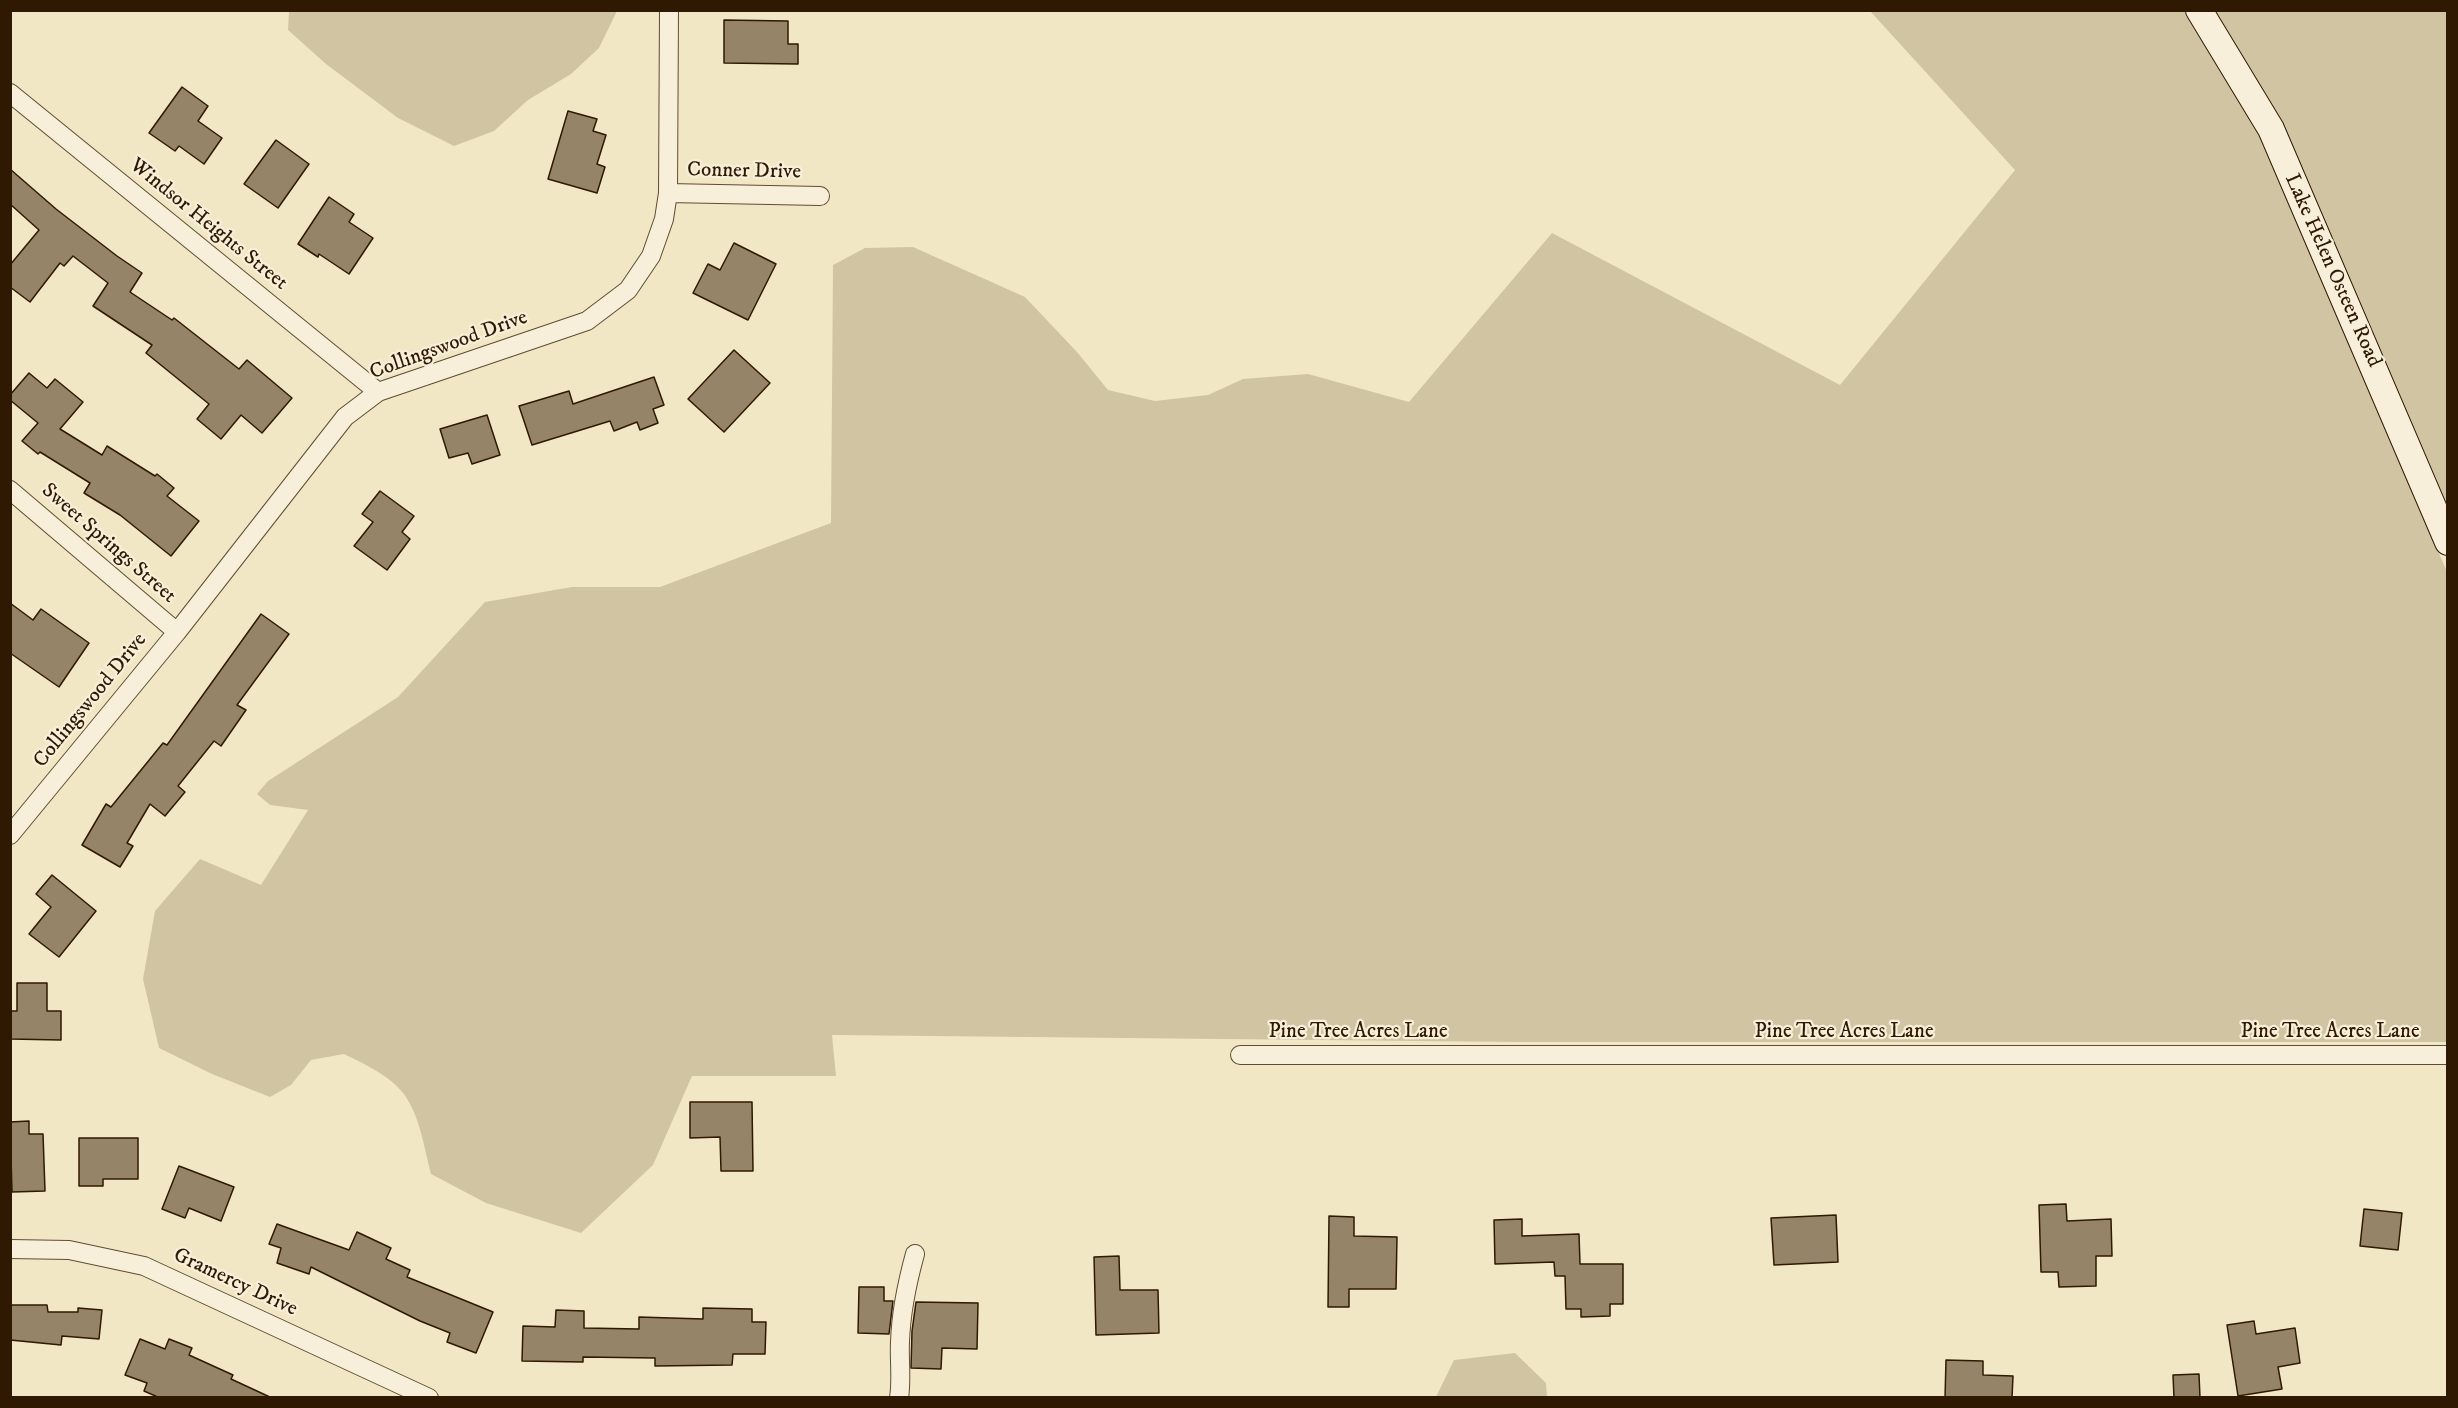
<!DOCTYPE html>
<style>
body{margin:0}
#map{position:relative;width:2458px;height:1408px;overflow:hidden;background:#f2e7c4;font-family:"IM FELL DW Pica",serif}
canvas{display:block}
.frame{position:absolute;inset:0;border:12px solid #301902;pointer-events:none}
</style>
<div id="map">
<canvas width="2458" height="1408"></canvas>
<div class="frame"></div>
</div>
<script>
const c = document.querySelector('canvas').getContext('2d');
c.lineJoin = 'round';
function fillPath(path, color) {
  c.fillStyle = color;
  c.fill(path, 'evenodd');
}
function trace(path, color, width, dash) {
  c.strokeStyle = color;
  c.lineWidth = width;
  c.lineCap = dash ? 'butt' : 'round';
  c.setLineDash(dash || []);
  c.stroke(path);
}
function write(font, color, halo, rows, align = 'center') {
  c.font = font + ' "IM FELL DW Pica",serif';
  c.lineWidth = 4.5;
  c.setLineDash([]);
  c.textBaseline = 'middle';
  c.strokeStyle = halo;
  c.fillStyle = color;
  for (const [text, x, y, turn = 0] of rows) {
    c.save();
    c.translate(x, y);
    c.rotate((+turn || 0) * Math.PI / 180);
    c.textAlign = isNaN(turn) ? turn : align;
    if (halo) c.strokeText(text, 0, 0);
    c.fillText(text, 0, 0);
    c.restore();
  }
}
fillPath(new Path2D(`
 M289 11V10L617 11 599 48 571 74 528 100 494 131 454 146 398 118 326 64 288 30Z
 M1870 11H2185L2261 136 2447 572V1042H1514L832 1035 836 1076H692L653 1165 581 1233 486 1203 431 1174C424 1148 420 1115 403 1093 389 1075 364 1064 344 1054L311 1060 291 1085 270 1097 212 1074 159 1048 143 979 155 911 200 859 261 885 308 810 270 805 257 794 268 781 398 697 485 602 572 587H660L831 523 833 265 865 248 913 247 1025 297 1077 352 1108 390 1155 401 1208 395 1243 379 1308 374 1409 402 1552 233 1840 385 2015 170Z
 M2213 11H2447V511L2281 124Z
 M1515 1353 1546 1383 1547 1397H1436L1454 1360Z`), '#d1c4a3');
const building = new Path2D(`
 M724 20 788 21V44H798V64L724 63Z
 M182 87 208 106 198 121 222 138 204 164 179 146 175 151 149 133Z
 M568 111 597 119 593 131 606 135 597 164 605 167 597 193 548 179Z
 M276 140 309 164 278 208 244 184Z
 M10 169 56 209 117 256 142 273 130 292 172 320 174 318 239 369 247 360 292 398 262 433 241 415 221 439 197 419 209 404 146 353 152 345 93 306 108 283 73 256 64 266 60 263 30 302 10 287V265L39 230 10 204Z
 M329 197 354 214 349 222 373 238 349 274 319 254 318 257 298 244Z
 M734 243 776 264 748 320 693 293 708 264 720 270Z
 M734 350 770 383 724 432 688 399Z
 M29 373 47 388 55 379 83 402 60 429 102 455 107 446 155 476 157 474 174 488 167 496 199 521 171 556 120 515 84 493 90 483 40 452 38 454 22 441 38 423 10 400V395Z
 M654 377 664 405 653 409 658 423 640 430 637 422 614 431 610 421 532 445 519 406 569 391 573 404Z
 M487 415 500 455 472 464 468 453 449 458 440 429Z
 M380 491 414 516 402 532 410 539 387 570 354 546 373 522 362 514Z
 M10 603 33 620 41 609 89 643 59 687 10 653Z
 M261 614 289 634 237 705 246 710 221 746 214 741 178 786 185 792 165 816 150 804 127 843 133 846 120 867 82 845 106 804 111 807 163 743 167 745Z
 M52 875 96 911 59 957 29 934 51 907 36 894Z
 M17 983H47V1011H61V1040L10 1039V1011H17Z
 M690 1102H752L753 1171H721L720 1137 690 1138Z
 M29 1121V1134H43L45 1191 12 1192 10 1122Z
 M79 1138H138V1179H103V1186H79Z
 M179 1166 234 1187 221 1221 189 1208 185 1218 162 1209Z
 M2066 1204 2067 1221 2111 1219 2112 1256H2096V1286L2059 1287 2058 1272H2041L2039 1205Z
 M2364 1209 2402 1213 2398 1250 2360 1246Z
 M1836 1215 1838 1262 1774 1265 1771 1218Z
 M1329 1216 1354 1217V1236L1397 1237 1396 1289H1349V1307H1328Z
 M1522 1219V1236L1579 1234 1580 1264H1623V1304H1610V1316L1581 1317V1309H1566L1565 1276H1555L1554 1262 1495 1264 1494 1220Z
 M277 1224 349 1250 357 1232 391 1248 386 1259 410 1270 407 1277 493 1312 476 1353 447 1342 450 1333 420 1321 311 1267 309 1274 277 1263 281 1248 269 1244Z
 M1119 1256 1120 1290H1158L1159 1333 1096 1335 1094 1257Z
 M859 1287H884V1301H893L889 1334 858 1333Z
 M916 1302 978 1303 977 1349 942 1348 941 1369 911 1368 912 1331Z
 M10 1305H47L48 1312H78V1308L102 1310 99 1339 62 1336 61 1345 10 1340Z
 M703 1308 752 1309V1322H766L765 1354H733L732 1365 655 1366V1358L583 1357V1362L522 1361 523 1326 555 1327 556 1310 584 1311V1328L639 1329V1317L703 1319Z
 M2254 1321 2256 1334 2295 1328 2300 1363 2278 1367 2282 1389 2238 1396 2227 1325Z
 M140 1339 165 1349 169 1339 192 1348 189 1355 233 1375 231 1379 272 1398H160L144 1391 147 1383 125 1375Z
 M1946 1360 1983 1361V1375L2013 1376 2012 1398H1945Z
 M2199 1374 2200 1398H2174L2173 1375Z`);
fillPath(building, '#958467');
trace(building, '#301902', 1.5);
const street = new Path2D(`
 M10 93 378 392
 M668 193 820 196
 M10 490 177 632
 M10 835 177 632 345 417 378 392 587 321 628 290 651 256 664 219 668 193 669 10
 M1240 1055H2448
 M10 1249 69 1250 144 1266 429 1398
 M899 1398C902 1379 899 1360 900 1342 901 1311 907 1283 915 1254`);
const secondary = new Path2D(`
 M2199 10 2271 129 2448 542`);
trace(street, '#604c32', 20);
trace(secondary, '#301902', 28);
trace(street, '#f7efd9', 18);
trace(secondary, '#f7efd9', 26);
write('21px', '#301902', '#f7efd9', [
 ["Conner Drive",744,172,1],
 ["Windsor Heights Street",208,225,39],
 ["Lake Helen Osteen Road",2332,271,66],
 ["Collingswood Drive",449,346,-20],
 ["Sweet Springs Street",108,544,41],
 ["Collingswood Drive",91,701,-51],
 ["Pine Tree Acres Lane",1358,1033],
 ["Pine Tree Acres Lane",1844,1033],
 ["Pine Tree Acres Lane",2330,1033],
 ["Gramercy Drive",235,1283,25]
]);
</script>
